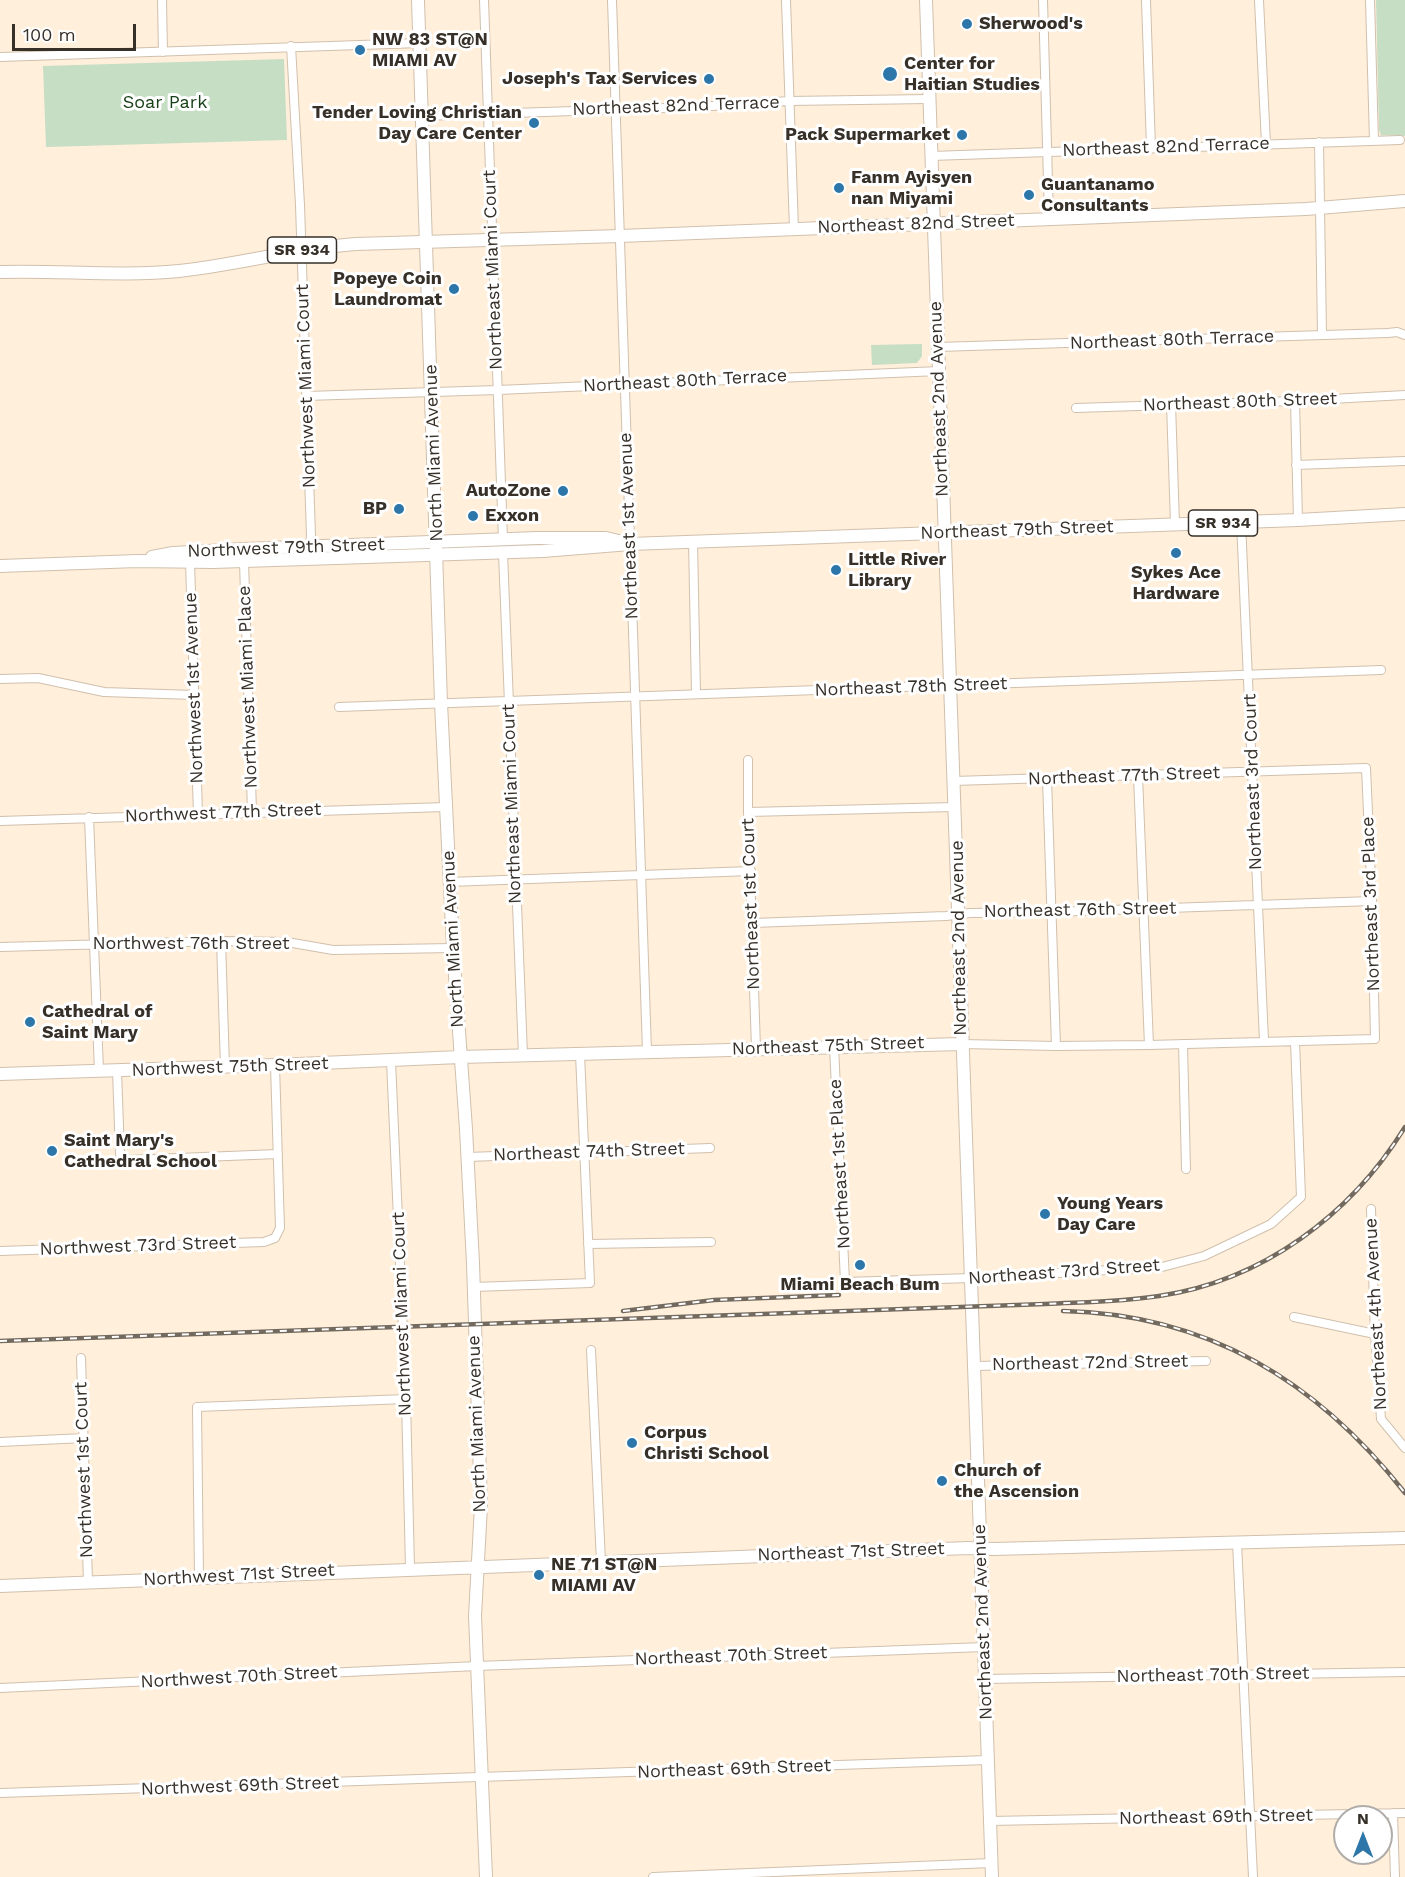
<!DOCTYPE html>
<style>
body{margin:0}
#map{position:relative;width:1405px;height:1877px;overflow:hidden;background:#ffefdb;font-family:"Work Sans",sans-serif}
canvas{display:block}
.north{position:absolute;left:1333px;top:1805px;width:60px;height:60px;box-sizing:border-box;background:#fff;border:2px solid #afaca9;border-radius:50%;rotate:0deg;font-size:16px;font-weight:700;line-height:24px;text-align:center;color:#363029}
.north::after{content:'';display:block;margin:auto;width:21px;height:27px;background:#2c76a9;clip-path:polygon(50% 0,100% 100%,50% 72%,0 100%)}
.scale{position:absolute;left:12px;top:24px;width:124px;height:27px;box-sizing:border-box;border:3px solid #363029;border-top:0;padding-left:8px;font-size:18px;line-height:21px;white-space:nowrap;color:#363029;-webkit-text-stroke:4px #fff;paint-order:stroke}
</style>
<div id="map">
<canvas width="1405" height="1877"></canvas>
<div class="north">N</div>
<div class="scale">100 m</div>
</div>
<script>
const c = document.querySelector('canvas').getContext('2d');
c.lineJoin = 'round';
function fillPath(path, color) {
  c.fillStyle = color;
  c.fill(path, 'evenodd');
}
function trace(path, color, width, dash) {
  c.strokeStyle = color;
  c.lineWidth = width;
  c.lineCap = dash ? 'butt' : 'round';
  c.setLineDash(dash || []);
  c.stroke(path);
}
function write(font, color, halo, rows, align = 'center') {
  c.font = font + ' "Work Sans",sans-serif';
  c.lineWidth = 6;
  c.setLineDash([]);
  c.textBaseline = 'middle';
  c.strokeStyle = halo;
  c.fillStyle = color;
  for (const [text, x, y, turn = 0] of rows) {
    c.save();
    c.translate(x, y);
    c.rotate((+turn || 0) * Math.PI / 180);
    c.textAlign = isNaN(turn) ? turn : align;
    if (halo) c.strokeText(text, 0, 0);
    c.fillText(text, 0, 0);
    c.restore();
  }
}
fillPath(new Path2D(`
 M1376 0H1405V136L1381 135 1379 130Z
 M284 59 287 140 46 147 43 66Z
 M922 344V356L917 363 872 365 871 345Z`), '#c5dec4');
const street = new Path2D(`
 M162 0 163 52
 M484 0 503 540
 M612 0 647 1051
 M786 0 794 229
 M1043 0 1049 218
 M1146 0 1151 148
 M1259 0 1266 144
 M1370 0 1374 141
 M291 46 300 205 311 536 310 546
 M0 57 420 43
 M422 116 696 107 789 101 929 99
 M1319 142 1322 335
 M931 156 1400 140
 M938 347 1388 333 1397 332 1405 335
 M306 396 498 390 939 371
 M1295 401 1298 520
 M1171 404 1175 524
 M1076 408 1295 401 1405 395
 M1296 465 1405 461
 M1241 522 1264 1041
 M693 541 696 694
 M503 553 523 1055
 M190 562 198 814
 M244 562 252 812
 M0 679 38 678 104 692 194 695
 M339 707 1381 670
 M748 760V812L756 1048
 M1138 776 1149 1045
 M1047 779 1056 1046
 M954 781 1366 768 1372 901 1375 1039 1149 1045 1056 1046 962 1044
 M748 812 955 807
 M89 817 99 1071
 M0 821 446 807
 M449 882 751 871
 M753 923 946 916 970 913 1052 912 1372 901
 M221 941 225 1067
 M0 947 221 941 287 942 333 950 453 948
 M1183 1044 1186 1169
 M834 1046 845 1282 971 1278 1162 1267 1204 1256 1271 1224 1301 1197 1295 1041
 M391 1061 406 1399 410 1568
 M117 1071 120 1154 128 1160 278 1154
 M468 1157 710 1148
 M1371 1209 1375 1334 1381 1419 1405 1448
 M588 1244 711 1242
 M0 1251 264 1242 275 1238 280 1228 275 1065
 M473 1287 590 1283 580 1054
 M1294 1317 1375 1334
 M591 1350 601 1562
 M81 1358 88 1582
 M974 1366 1206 1361
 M0 1442 84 1438
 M1237 1543 1253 1877
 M199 1577 197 1407 406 1399
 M985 1679 1405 1672
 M0 1688 477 1666 984 1647
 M0 1793 988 1760
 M1393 1813 1395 1877
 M990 1821 1405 1813
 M653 1877 991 1863`);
const secondary = new Path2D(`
 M418 0 441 703 453 948 466 1129 473 1263 481 1506 475 1616 486 1877
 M926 0 992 1877
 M0 1074 275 1065 460 1057 962 1044
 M0 1586 968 1548 994 1549 1405 1538`);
const primary = new Path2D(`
 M0 272C60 270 119 277 179 271 238 265 296 248 356 244L620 236 1306 209 1405 201
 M152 557 173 553 243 549 537 538H606L623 542
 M0 566 137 561 213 562 367 557 543 551 630 544 1298 520 1405 514`);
trace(street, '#d0c0ad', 10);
trace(secondary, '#d0c0ad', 14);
trace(primary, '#d0c0ad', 14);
trace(street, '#fff', 8);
trace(secondary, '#fff', 12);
trace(primary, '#fff', 12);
const rail = new Path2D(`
 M623 1311 714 1300 839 1295
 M1063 1311C1207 1314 1317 1381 1405 1493
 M0 1341 1045 1304C1083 1302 1121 1302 1159 1296 1262 1281 1351 1215 1405 1127`);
trace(rail, '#736a5f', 4.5);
trace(rail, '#fff', 2, [7]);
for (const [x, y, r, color] of [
 [967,24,6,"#2c76a9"],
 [360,50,6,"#2c76a9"],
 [890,74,8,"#2c76a9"],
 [709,79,6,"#2c76a9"],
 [534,123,6,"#2c76a9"],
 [962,135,6,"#2c76a9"],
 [839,188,6,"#2c76a9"],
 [1029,195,6,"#2c76a9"],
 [454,289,6,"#2c76a9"],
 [563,491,6,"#2c76a9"],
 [399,509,6,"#2c76a9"],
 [473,516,6,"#2c76a9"],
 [1176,553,6,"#2c76a9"],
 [836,570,6,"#2c76a9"],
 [30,1022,6,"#2c76a9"],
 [52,1151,6,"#2c76a9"],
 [1045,1214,6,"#2c76a9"],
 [860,1265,6,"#2c76a9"],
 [632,1443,6,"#2c76a9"],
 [942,1481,6,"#2c76a9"],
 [539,1575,6,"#2c76a9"]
]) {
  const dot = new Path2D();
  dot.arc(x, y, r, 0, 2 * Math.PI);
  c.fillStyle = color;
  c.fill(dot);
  trace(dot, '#fff', 2);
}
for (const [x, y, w] of [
 [302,250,69],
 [1223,523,69]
]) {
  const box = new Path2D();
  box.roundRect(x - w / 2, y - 13, w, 26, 4.5);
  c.fillStyle = '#fff';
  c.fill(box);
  trace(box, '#363029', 1.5);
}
write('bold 16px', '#363029', null, [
 ["SR 934",302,250],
 ["SR 934",1223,523]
]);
write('bold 18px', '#363029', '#fff', [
 ["Sherwood's",979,24],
 ["NW 83 ST@N",372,40],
 ["MIAMI AV",372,61],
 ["Center for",904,64],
 ["Haitian Studies",904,85],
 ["Joseph's Tax Services",697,79,"right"],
 ["Tender Loving Christian",522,113,"right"],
 ["Day Care Center",522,134,"right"],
 ["Pack Supermarket",950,135,"right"],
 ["Fanm Ayisyen",851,178],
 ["nan Miyami",851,199],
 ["Guantanamo",1041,185],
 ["Consultants",1041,206],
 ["Popeye Coin",442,279,"right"],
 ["Laundromat",442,300,"right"],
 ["AutoZone",551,491,"right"],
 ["BP",387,509,"right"],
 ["Exxon",485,516],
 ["Little River",848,560],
 ["Library",848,581],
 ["Sykes Ace",1176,573,"center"],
 ["Hardware",1176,594,"center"],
 ["Cathedral of",42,1012],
 ["Saint Mary",42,1033],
 ["Saint Mary's",64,1141],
 ["Cathedral School",64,1162],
 ["Young Years",1057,1204],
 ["Day Care",1057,1225],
 ["Miami Beach Bum",860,1285,"center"],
 ["Corpus",644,1433],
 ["Christi School",644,1454],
 ["Church of",954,1471],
 ["the Ascension",954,1492],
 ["NE 71 ST@N",551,1565],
 ["MIAMI AV",551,1586]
], 'left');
write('18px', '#184018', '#fff', [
 ["Soar Park",165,103]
]);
write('18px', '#363029', '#fff', [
 ["Northeast 82nd Terrace",676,106,-2],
 ["Northeast 82nd Terrace",1166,147,-2],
 ["Northeast 82nd Street",916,224,-2],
 ["Northeast Miami Court",493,270,-92],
 ["Northeast 80th Terrace",1172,340,-2],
 ["Northeast 80th Terrace",685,381,-3],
 ["Northwest Miami Court",306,386,-92],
 ["Northeast 2nd Avenue",939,399,-92],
 ["Northeast 80th Street",1240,402,-2],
 ["North Miami Avenue",434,453,-92],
 ["Northeast 1st Avenue",629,526,-92],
 ["Northeast 79th Street",1017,530,-2],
 ["Northwest 79th Street",286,548,-2],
 ["Northwest Miami Place",248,687,-92],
 ["Northeast 78th Street",911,687,-2],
 ["Northwest 1st Avenue",194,688,-92],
 ["Northeast 77th Street",1124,776,-2],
 ["Northeast 3rd Court",1253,782,-92],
 ["Northeast Miami Court",512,804,-92],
 ["Northwest 77th Street",223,813,-2],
 ["Northeast 1st Court",751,904,-92],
 ["Northeast 3rd Place",1371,904,-92],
 ["Northeast 76th Street",1080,910,-1],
 ["Northeast 2nd Avenue",959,938,-91],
 ["North Miami Avenue",453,939,-93],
 ["Northwest 76th Street",191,944],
 ["Northeast 75th Street",828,1046,-2],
 ["Northwest 75th Street",230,1067,-2],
 ["Northeast 74th Street",589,1152,-2],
 ["Northeast 1st Place",840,1164,-93],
 ["Northwest 73rd Street",138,1246,-2],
 ["Northeast 73rd Street",1064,1272,-4],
 ["Northwest Miami Court",402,1314,-92],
 ["Northeast 4th Avenue",1376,1314,-93],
 ["Northeast 72nd Street",1090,1363,-1],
 ["North Miami Avenue",477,1424,-92],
 ["Northwest 1st Court",84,1470,-92],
 ["Northeast 71st Street",851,1552,-2],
 ["Northwest 71st Street",239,1575,-3],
 ["Northeast 2nd Avenue",983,1622,-92],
 ["Northeast 70th Street",731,1656,-2],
 ["Northeast 70th Street",1213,1675,-1],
 ["Northwest 70th Street",239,1677,-3],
 ["Northeast 69th Street",734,1769,-2],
 ["Northwest 69th Street",240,1786,-2],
 ["Northeast 69th Street",1216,1817,-1]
]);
</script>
